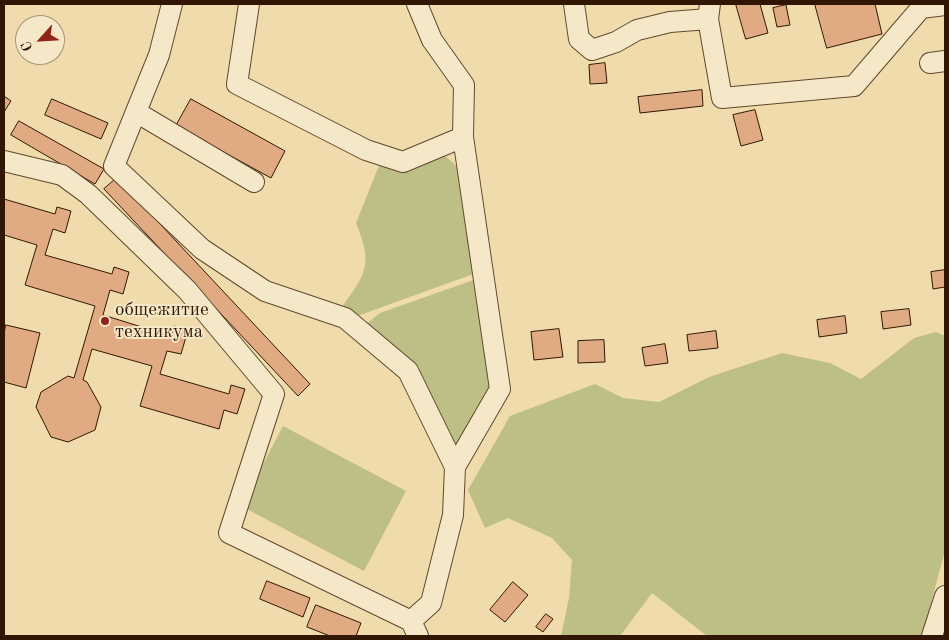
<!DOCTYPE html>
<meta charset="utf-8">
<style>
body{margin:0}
#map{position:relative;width:949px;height:640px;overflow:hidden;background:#f0dbac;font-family:"Old Standard TT",serif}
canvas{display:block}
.frame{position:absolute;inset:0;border:5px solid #311703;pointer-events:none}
.north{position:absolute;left:15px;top:15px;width:50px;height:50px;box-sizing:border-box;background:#f5e8c9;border:1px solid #a7947a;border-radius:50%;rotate:244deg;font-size:14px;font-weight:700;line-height:20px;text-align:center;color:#311703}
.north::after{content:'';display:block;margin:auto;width:18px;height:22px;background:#8f2418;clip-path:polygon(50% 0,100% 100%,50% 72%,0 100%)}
</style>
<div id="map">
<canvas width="949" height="640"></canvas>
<div class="frame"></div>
<div class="north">С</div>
</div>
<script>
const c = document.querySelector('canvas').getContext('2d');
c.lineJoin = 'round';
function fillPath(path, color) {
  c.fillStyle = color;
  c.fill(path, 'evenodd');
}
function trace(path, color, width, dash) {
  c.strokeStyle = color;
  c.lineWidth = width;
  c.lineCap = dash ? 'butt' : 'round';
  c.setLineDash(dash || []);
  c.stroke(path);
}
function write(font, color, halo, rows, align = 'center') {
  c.font = font + ' "Old Standard TT",serif';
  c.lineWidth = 4;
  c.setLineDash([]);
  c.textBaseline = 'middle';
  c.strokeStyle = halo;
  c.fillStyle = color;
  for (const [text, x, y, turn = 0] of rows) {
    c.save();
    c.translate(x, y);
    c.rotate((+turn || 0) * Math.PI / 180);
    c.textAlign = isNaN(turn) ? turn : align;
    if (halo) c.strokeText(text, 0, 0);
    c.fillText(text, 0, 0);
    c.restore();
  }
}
fillPath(new Path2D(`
 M442 153 460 169 479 272 360 315H352L340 310C365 274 374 267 356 223L380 163Z
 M479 278 493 390 464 444H451L405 359 385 339 365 325 380 313Z
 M936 332 945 336V551L922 636H707L652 593 620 636H561L569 598 572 560 552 538 508 518 485 528 468 490 510 416 595 384 623 398 659 402 709 377 782 353 830 363 861 379 914 338Z
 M283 426 406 491 364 571 241 506Z`), '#bdbf87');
const building = new Path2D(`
 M736 4H760L768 33 746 39Z
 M815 4H875L882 34 827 48Z
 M786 5 790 25 777 27 773 8Z
 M605 63 607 83 590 84 589 65Z
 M702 90 703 106 640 113 638 97Z
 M4 96 11 101 4 112Z
 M52 99 108 123 101 139 45 115Z
 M191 99 285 151 271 178 176 126Z
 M755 110 763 140 741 146 733 115Z
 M19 121 104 169 95 184 11 135Z
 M117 178 310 384 298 396 104 189Z
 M4 199 55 214 57 207 71 211 65 233 53 229 45 255 112 274 114 267 129 272 123 294 110 290 103 315 171 336 174 326 188 330 181 354 167 351 160 374 229 394 231 385 245 389 237 414 224 410 219 429 140 406 152 366 92 349 83 380 87 382 101 407 95 430 68 442 51 437 36 407 41 392 68 376 74 378 95 306 25 285 37 245 4 235Z
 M945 270V287L933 289 931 272Z
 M909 309 911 325 883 329 881 312Z
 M845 316 847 333 819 337 817 320Z
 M6 325 40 333 26 388 4 382V334Z
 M559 329 563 357 534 360 531 332Z
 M716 331 718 348 689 351 687 335Z
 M604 340 605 362 578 363V341Z
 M665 344 668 363 645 366 642 348Z
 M267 581 310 598 303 617 260 599Z
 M513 582 528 595 505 622 490 610Z
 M316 605 361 623 356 636H330L307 627Z
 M546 614 553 619 543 632 536 627Z`);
fillPath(building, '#e0aa83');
trace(building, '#311703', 1);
const minor = new Path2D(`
 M172 4 159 55 114 166 202 249 265 291 345 318 408 371 455 467 453 515 431 603 411 621
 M249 4 237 84 366 150 403 162 463 137
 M417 4 432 40 464 85 463 137 500 389 455 467
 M574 4 579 39 592 50 616 42 637 30 670 22 708 19
 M710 4 708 19 722 98 854 86 921 8 945 5
 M930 63 945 61
 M136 112 254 182
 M4 161 62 175 88 194 187 290 274 394 229 533 411 621 418 636
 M932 636 945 596`);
trace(minor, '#61482d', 22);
trace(minor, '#f5e8c9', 20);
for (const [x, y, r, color] of [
 [105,321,5,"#8f2418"]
]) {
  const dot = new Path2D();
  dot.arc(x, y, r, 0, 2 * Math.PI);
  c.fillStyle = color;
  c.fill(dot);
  trace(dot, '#f5e8c9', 2);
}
write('19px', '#311703', '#f5e8c9', [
 ["общежитие",115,310],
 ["техникума",115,332]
], 'left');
</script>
